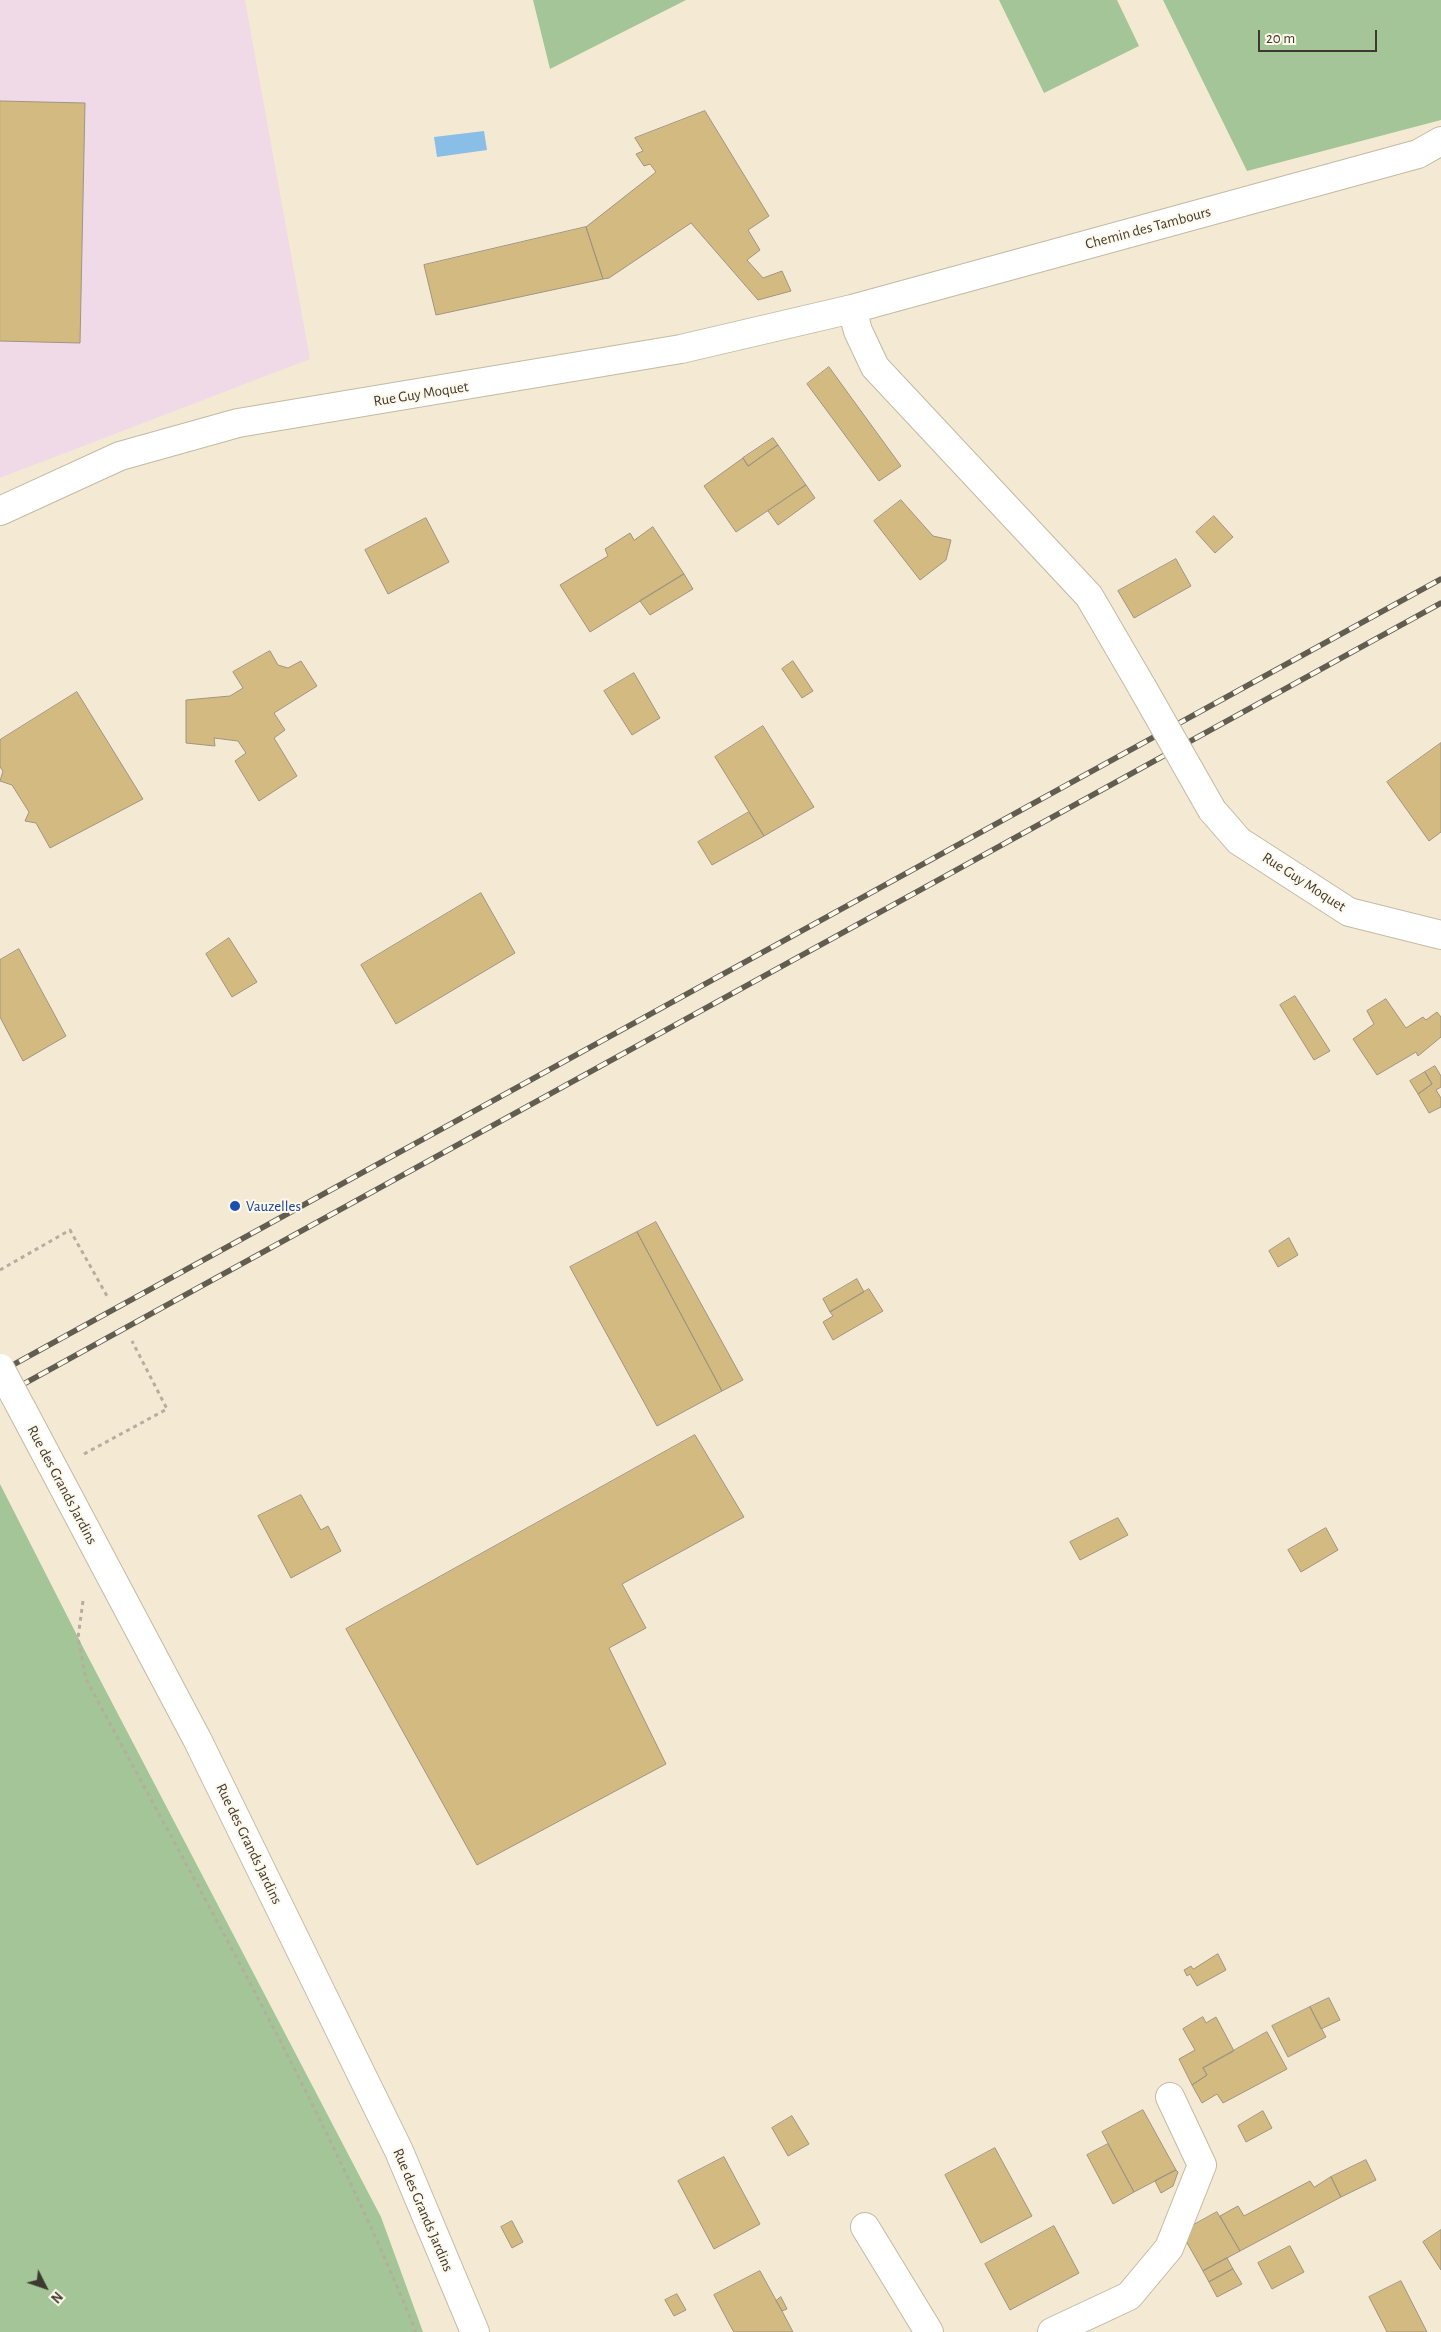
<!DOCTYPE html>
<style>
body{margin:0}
#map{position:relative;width:1441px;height:2332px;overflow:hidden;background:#f4ead4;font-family:"Alegreya Sans",sans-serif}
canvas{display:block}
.north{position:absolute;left:20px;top:2262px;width:50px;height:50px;-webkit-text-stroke:4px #fef8ea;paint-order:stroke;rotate:131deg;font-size:14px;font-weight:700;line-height:20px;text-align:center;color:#3d3930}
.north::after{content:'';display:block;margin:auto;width:18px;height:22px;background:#3d3930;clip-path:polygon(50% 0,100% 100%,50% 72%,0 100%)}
.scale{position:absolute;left:1258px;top:30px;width:119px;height:22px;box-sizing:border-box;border:2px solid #3d3930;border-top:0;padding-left:6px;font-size:15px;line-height:18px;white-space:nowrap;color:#3d3930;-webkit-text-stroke:4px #fef8ea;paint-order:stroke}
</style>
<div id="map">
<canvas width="1441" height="2332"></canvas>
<div class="north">N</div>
<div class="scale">20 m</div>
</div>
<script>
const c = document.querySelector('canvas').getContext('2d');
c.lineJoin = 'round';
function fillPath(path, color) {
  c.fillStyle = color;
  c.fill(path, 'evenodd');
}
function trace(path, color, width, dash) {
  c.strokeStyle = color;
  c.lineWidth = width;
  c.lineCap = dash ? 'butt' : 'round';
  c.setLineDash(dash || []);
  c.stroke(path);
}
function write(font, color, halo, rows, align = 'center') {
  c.font = font + ' "Alegreya Sans",sans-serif';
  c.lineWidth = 4;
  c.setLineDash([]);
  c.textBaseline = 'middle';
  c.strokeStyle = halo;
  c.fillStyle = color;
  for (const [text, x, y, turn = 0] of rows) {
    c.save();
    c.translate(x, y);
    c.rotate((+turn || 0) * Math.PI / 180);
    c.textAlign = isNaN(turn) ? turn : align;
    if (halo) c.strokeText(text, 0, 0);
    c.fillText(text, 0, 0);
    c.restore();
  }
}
fillPath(new Path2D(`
 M0 0H245L310 359 0 478Z`), '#f0dae7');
fillPath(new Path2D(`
 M533 0H686L550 69Z
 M999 0H1117L1139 46 1044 93Z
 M1163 0H1441V120L1247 171Z
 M0 1484 85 1651 381 2217 423 2332H0Z`), '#a3c598');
fillPath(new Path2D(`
 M484 131 487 150 437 157 434 137Z`), '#89bee6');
const building = new Path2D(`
 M0 101 85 103 80 343 0 341Z
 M705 111 769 216 748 230 760 250 747 260 763 278 782 271 791 291 758 300 691 223 609 278 603 279 586 227 656 172 650 164 644 166 636 154 643 151 635 138Z
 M586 227 603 279 436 315 424 265Z
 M829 367 901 466 879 481 807 384Z
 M773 438 778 445 748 466 743 458Z
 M778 445 806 485 736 532 704 486 743 458 748 466Z
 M806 485 815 498 778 525 768 511Z
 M901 500 933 536 951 540 946 560 920 580 874 521Z
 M1214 516 1233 537 1215 553 1196 532Z
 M426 518 449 562 388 594 365 550Z
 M653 527 684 574 590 632 560 585 608 556 605 549 630 533 634 540Z
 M1176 559 1191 586 1134 618 1118 591Z
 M684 574 693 589 650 615 640 601Z
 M270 651 278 665 288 668 301 661 317 686 274 713 285 730 274 738 297 776 259 801 235 761 246 753 238 741 214 738 215 746 186 743V700L230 696 243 688 233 672Z
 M793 661 813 691 802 698 782 669Z
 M634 673 660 718 632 735 604 691Z
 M77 692 143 799 50 848 36 823 25 821 29 812 12 785 0 781 3 771 0 767V740Z
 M763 726 814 807 764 836 715 757Z
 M1441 743V832L1429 841 1387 782Z
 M749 812 764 836 712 865 698 842Z
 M481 893 515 953 396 1024 361 965Z
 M229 938 257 982 232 997 206 954Z
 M19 949 66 1036 23 1061 0 1017V960Z
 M1295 996 1330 1051 1314 1060 1280 1005Z
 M1386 999 1406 1028 1423 1017 1426 1020 1437 1012 1441 1017V1037L1418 1056 1416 1052 1377 1075 1353 1039 1374 1024 1367 1011Z
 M1435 1066 1441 1076V1087L1436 1090 1441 1098V1107L1429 1113 1418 1094 1432 1084 1425 1072Z
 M1425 1072 1432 1084 1418 1094 1410 1081Z
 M656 1222 743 1380 722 1391 637 1232Z
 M637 1232 722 1391 657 1426 570 1267Z
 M1289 1238 1298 1255 1278 1267 1269 1251Z
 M857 1279 864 1292 830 1312 823 1299Z
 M869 1289 883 1311 833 1340 823 1322 833 1316 830 1312Z
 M695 1435 744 1517 622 1584 646 1628 609 1648 666 1764 477 1865 346 1629Z
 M301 1495 321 1530 328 1526 341 1551 291 1578 258 1516Z
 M1118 1518 1128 1535 1080 1560 1070 1542Z
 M1326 1528 1338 1550 1301 1572 1288 1550Z
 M1218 1954 1226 1970 1197 1986 1190 1974 1187 1976 1184 1970 1191 1966 1193 1969Z
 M1329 1998 1340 2020 1321 2029 1310 2007Z
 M1310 2007 1326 2037 1288 2057 1272 2026Z
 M1203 2017 1206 2023 1216 2017 1234 2051 1203 2068 1207 2075 1192 2085 1179 2059 1195 2050 1183 2029Z
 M1267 2032 1287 2069 1223 2103 1217 2094 1202 2103 1192 2085 1207 2075 1203 2068Z
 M1143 2110 1176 2170 1134 2192 1102 2132Z
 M1263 2111 1272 2128 1246 2142 1238 2126Z
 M792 2116 809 2144 788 2156 772 2128Z
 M1108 2144 1134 2192 1113 2204 1087 2155Z
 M995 2148 1032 2216 981 2243 945 2175Z
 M724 2157 760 2224 714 2249 678 2181Z
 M1366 2160 1376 2180 1341 2197 1331 2177Z
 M1176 2170 1178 2172 1173 2186 1161 2193 1155 2181Z
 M1331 2177 1341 2197 1240 2251 1220 2216 1238 2206 1244 2216 1310 2181 1314 2187Z
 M1217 2212 1240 2251 1203 2271 1181 2232Z
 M512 2221 523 2242 512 2248 501 2227Z
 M1054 2226 1079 2273 1010 2310 985 2264Z
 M1441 2230V2270L1423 2242Z
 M1290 2246 1304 2272 1272 2289 1258 2263Z
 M1227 2258 1233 2269 1209 2282 1203 2271Z
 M1233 2269 1242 2284 1217 2297 1209 2282Z
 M760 2271 782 2311 793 2332H734L731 2327 714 2295Z
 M1401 2281 1427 2332H1387L1369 2297Z
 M677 2294 686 2310 674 2316 665 2300Z
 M781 2297 787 2309 782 2311 776 2301Z`);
fillPath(building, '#d3ba81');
trace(building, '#9e9581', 1);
const street = new Path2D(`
 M852 309 858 331 875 367 1089 596 1142 687
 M0 511 120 456 238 423 681 349 852 309 1418 154 1441 141
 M1212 810 1239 841 1349 912 1441 935
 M865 2227 929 2332
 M1052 2332 1129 2296 1169 2248 1202 2165 1170 2097`);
const secondary = new Path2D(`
 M23 1411 197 1739 399 2151 475 2332`);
trace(street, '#c3baa4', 30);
trace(secondary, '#c3baa4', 30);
trace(new Path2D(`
 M0 1270 70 1230 107 1296
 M84 1454 167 1409 132 1341
 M83 1601 78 1638 86 1679C201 1894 324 2106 416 2332`), '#b6ae9d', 3, [4, 4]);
trace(street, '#fff', 28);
trace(secondary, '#fff', 28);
const rail = new Path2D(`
 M0 1372 1441 579
 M0 1397 1441 603`);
trace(rail, '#625d51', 5.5);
trace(rail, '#fef8ea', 4, [11]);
const streetBridge = new Path2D(`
 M1142 687 1212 810`);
const secondaryBridge = new Path2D(`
 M0 1368 23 1411`);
trace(streetBridge, '#c3baa4', 30, []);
trace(secondaryBridge, '#c3baa4', 30, []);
trace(streetBridge, '#fff', 28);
trace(secondaryBridge, '#fff', 28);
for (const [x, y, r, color] of [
 [235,1206,6,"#1a4fb4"]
]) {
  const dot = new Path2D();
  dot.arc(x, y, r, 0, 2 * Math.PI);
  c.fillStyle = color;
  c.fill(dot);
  trace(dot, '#fef8ea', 2);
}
write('15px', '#3d3930', '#fef8ea', [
 ["Chemin des Tambours",1148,228,-15],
 ["Rue Guy Moquet",421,394,-9],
 ["Rue Guy Moquet",1304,882,33],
 ["Rue des Grands Jardins",62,1485,62],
 ["Rue des Grands Jardins",249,1844,64],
 ["Rue des Grands Jardins",423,2210,67]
]);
write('15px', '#164399', '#fef8ea', [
 ["Vauzelles",246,1206]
], 'left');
</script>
